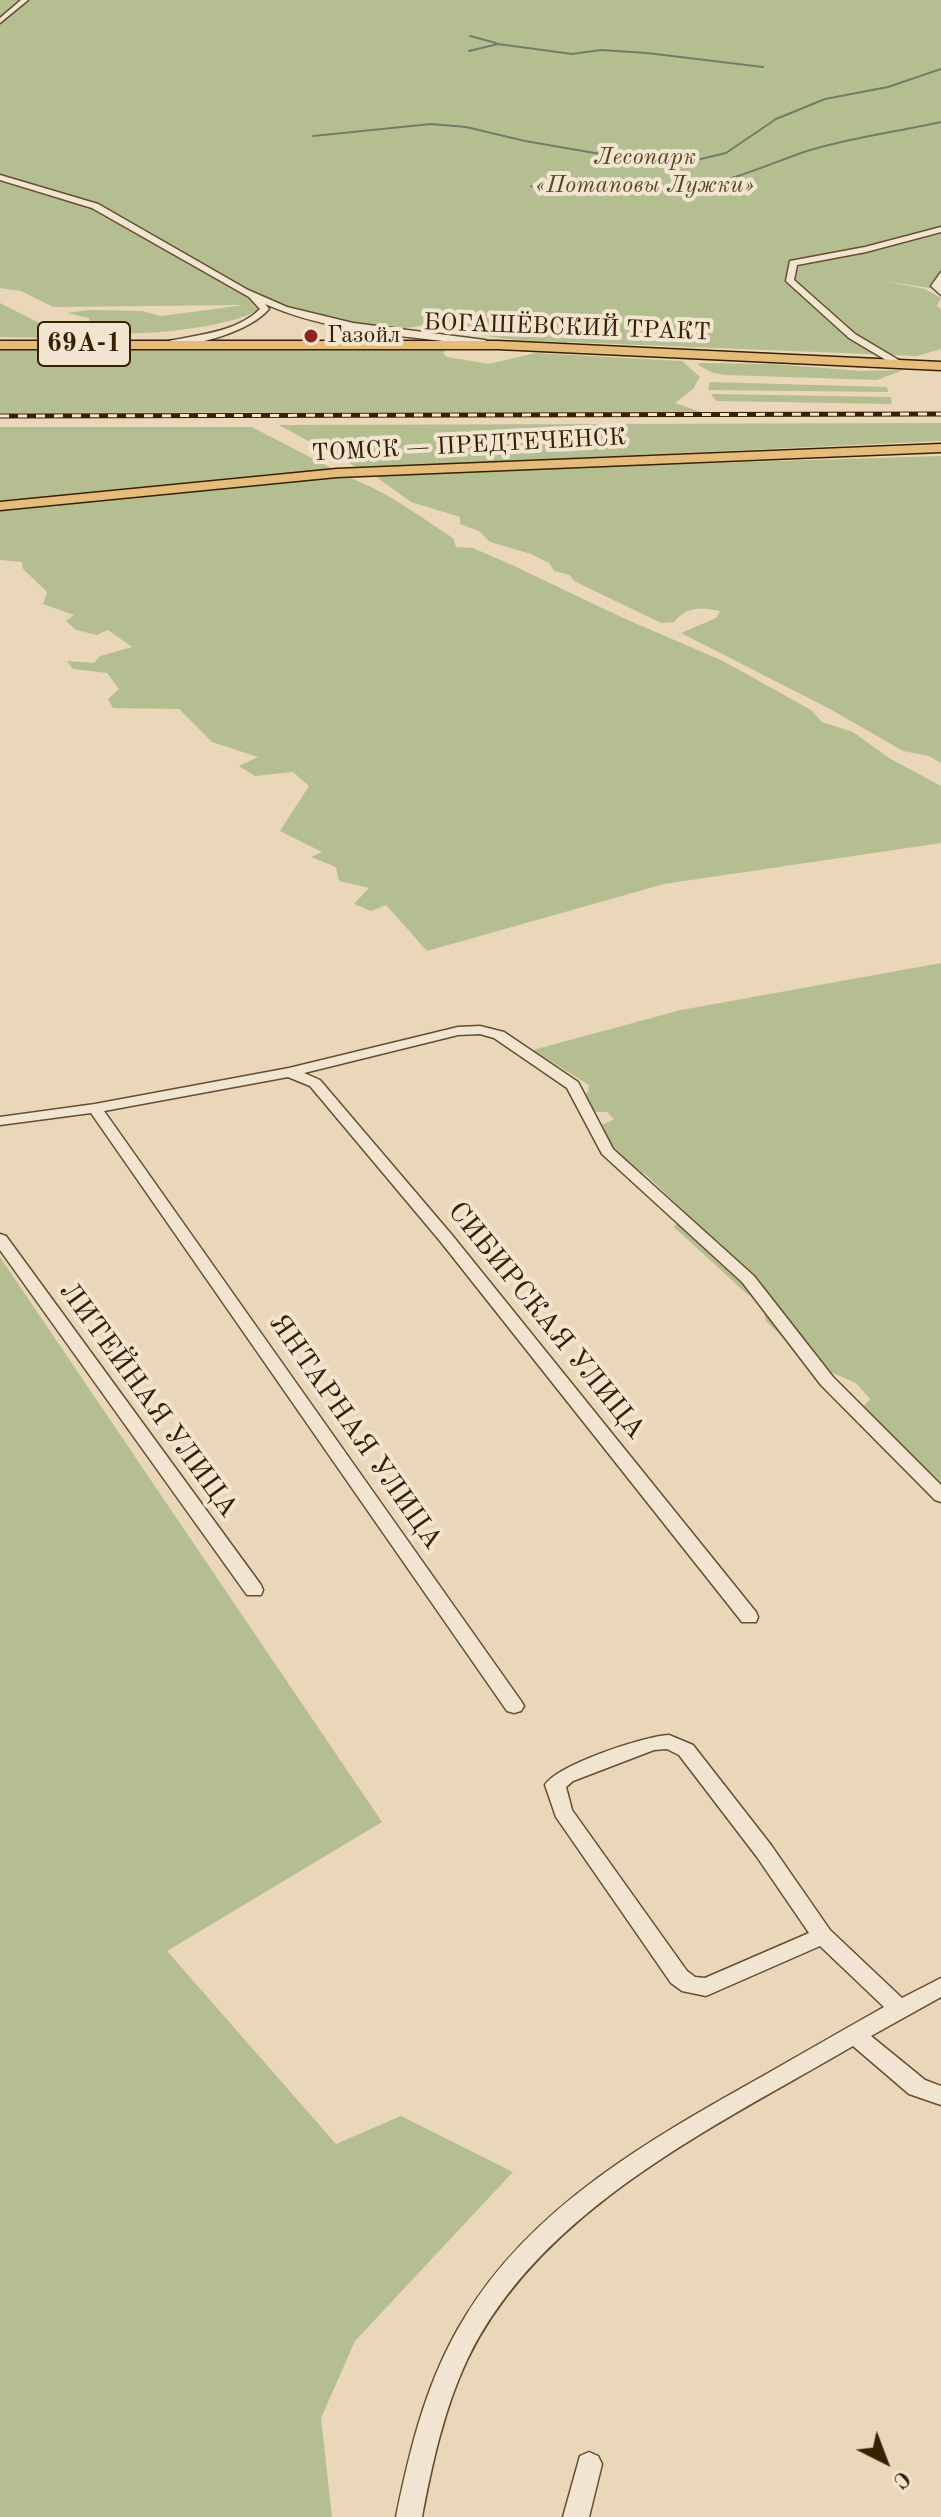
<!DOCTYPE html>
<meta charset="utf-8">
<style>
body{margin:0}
#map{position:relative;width:941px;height:2517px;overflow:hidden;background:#ead7b9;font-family:"Old Standard TT",serif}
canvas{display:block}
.north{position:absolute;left:845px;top:2421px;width:80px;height:80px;-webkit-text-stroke:6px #f1e5d2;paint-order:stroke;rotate:138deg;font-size:22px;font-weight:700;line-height:32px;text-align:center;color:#382100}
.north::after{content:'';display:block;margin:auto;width:28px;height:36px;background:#382100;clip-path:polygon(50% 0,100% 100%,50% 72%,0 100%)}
</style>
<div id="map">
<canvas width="941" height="2517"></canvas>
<div class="north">С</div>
</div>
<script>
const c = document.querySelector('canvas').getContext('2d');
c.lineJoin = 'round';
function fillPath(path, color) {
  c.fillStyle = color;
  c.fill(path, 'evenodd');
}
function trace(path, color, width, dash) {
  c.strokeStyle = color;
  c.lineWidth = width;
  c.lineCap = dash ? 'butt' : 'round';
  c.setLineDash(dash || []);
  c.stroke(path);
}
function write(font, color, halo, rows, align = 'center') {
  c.font = font + ' "Old Standard TT",serif';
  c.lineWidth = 8;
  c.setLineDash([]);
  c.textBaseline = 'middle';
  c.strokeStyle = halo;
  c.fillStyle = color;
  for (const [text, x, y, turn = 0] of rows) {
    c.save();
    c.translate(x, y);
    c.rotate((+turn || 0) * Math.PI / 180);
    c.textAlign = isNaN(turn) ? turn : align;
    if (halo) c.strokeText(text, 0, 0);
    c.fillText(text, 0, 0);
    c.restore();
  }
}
fillPath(new Path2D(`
 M0 0H941V290L885 281 925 289 941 298 937 306 941 309V349L917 356 515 340 419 326 399 329 367 327 298 308 251 305 260 308C240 326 142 337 114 332 106 330 98 327 90 325L89 318 67 313 89 310 142 311 161 316 244 305 53 307 21 291 0 288Z
 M0 303 69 338 0 337Z
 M449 347 443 353 447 357 489 364 535 353 682 361 700 377 693 389 675 403 701 412 0 413V348Z
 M700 363 772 364 862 371 903 370 877 380 726 375 713 373 698 365Z
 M710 382 887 387 888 392 708 390Z
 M711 394 891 397 892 404 716 401Z
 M941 423V441L358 468 279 425Z
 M0 427H252L333 469 0 502Z
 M941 456V763L929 756 903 751 830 709 681 633 716 618 720 611C700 607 688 606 674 622L661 623 574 581 570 575 554 571 549 563 531 554 490 542 479 531 460 524V517L411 502 375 476 385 473Z
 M341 475C383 488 417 515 453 538L456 547 473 548 512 565 621 617 723 661 811 710 822 722 853 732 889 758 941 786V843L664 884 427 951 386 905 371 911 354 904 369 888 339 881 336 867 311 857 322 852 280 831 309 786 293 772 255 776 239 766 258 757 212 742 179 709 113 708 108 699 119 689 107 673 73 669 67 661 94 663 100 656 132 647 108 630 97 635 76 630 66 621 74 615 43 604 47 592 23 569 22 562 0 560V510Z
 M941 963V1496L862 1408 870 1399 856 1383 809 1363 766 1321 762 1301 747 1294 674 1227 685 1212 645 1174 628 1171 599 1149 600 1139 594 1129 614 1119 607 1112H592L572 1104 588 1092 589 1085 533 1050 681 1010Z
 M0 1257 382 1822 167 1951 336 2144 401 2116 513 2172 355 2341 321 2418 332 2517H0Z`), '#b5be90');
trace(new Path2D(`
 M470 36 496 43
 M469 51 498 44 572 54 601 50 647 53 763 67
 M313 136 431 124 466 127 525 141 647 162 692 161 726 153 776 119 825 99 888 87 941 69
 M531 186 538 190
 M561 192C598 175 643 190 682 188 724 185 764 166 804 152 848 138 896 132 941 122`), '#727d68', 2);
const minor = new Path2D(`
 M21 0H28L0 23V18Z
 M0 175 98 204 248 290 287 307 353 323 485 340 490 343 485 346C412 336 333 334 265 304L269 309C249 332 194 347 164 346V342C195 335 236 333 260 309L249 297 92 208 0 180Z
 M941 227V232L866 252 797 265 794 280 855 334 902 362V366H896L849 338 786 281 790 261 865 247Z
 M941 272V295L931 286Z
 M480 1026 504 1032 578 1082 613 1149 754 1276 833 1377 941 1485V1502L935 1500 821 1385 742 1282 602 1154 567 1088 494 1038 480 1034 458 1035 304 1073 320 1080 452 1235 756 1612 758 1617 756 1622H742L440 1241 310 1086 288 1077 104 1111 521 1701 524 1706 521 1711 514 1713 507 1711 91 1113 0 1125V1117L95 1104 289 1068 458 1027Z
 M0 1234 6 1236 261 1585 263 1590 261 1595H247L0 1250Z
 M669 1735 693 1745 771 1845 830 1930 902 1998 941 1978V1997L871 2036 925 2080 941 2086V2105L909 2094 853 2046C716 2126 539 2209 467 2360 444 2409 432 2464 422 2517H396C410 2448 427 2378 465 2317 532 2206 652 2138 763 2076 803 2053 843 2030 884 2007L820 1946 706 1996 682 1991 671 1983 556 1817 545 1785C557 1765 644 1736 669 1735ZM667 1749 679 1755 757 1857 809 1933 705 1978 695 1977 687 1971 572 1810 566 1787 573 1781 654 1750Z
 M589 2452 598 2456 602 2464 589 2517H563L580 2456Z`);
const major = new Path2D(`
 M0 341H498L941 362V370L498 349H0Z
 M941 444V452L337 477 0 510V502L337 469Z`);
trace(minor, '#644e2e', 3);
trace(major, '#382100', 3);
fillPath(minor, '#f1e5d2');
fillPath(major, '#e5bc7c');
const rail = new Path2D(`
 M0 416 941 414`);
trace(rail, '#382100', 5);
trace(rail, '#f1e5d2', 3, [9]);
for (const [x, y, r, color] of [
 [311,336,8,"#8f2418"]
]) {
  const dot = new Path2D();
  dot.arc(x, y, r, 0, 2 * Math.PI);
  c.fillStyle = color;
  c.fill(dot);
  trace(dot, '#f1e5d2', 3);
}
write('italic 24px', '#574824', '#f1e5d2', [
 ["Лесопарк",645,158],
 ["«Потаповы Лужки»",645,186]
]);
write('24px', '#382100', '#f1e5d2', [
 ["БОГАШЁВСКИЙ ТРАКТ",567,328,2],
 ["ТОМСК — ПРЕДТЕЧЕНСК",469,446,-3]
]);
write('24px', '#382100', '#f1e5d2', [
 ["Газойл",327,336]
], 'left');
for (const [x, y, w] of [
 [84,344,92]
]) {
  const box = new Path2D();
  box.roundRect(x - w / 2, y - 22, w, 44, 6);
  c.fillStyle = '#f1e5d2';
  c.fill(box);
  trace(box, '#382100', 2);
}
write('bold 26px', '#382100', null, [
 ["69А-1",84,344]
]);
write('28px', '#382100', '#f1e5d2', [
 ["СИБИРСКАЯ УЛИЦА",546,1321,51],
 ["ЛИТЕЙНАЯ УЛИЦА",148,1400,54],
 ["ЯНТАРНАЯ УЛИЦА",355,1432,55]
]);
</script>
